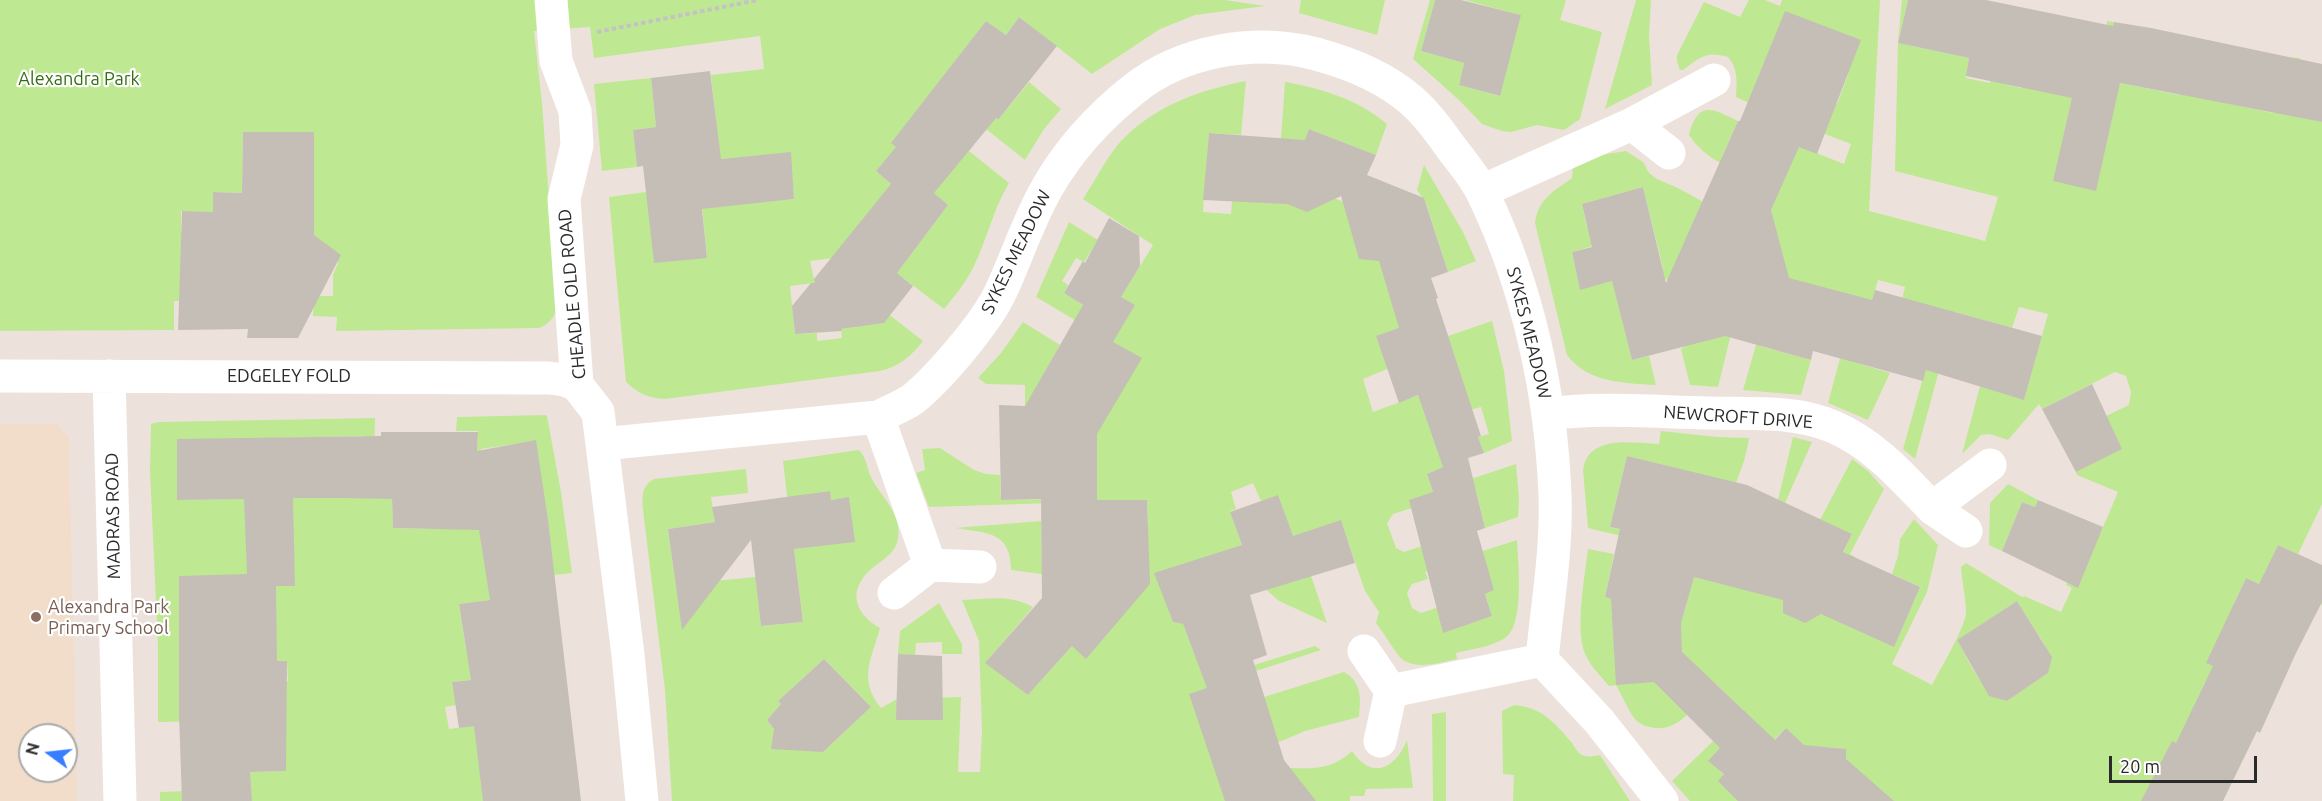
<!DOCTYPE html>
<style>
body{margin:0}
#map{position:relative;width:2322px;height:801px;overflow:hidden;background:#ede2db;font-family:Ubuntu,sans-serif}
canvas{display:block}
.north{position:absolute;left:18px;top:723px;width:60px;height:60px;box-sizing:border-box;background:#fff;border:2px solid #aaa;border-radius:50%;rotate:285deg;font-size:16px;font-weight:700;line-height:24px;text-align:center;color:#2a2a2a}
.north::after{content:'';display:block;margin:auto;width:21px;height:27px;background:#367dff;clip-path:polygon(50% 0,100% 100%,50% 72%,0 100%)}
.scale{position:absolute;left:2109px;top:756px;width:148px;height:27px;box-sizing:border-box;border:3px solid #2a2a2a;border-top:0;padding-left:8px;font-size:18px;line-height:21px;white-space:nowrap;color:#2a2a2a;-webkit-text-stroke:4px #fff;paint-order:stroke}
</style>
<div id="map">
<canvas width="2322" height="801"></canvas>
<div class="north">N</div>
<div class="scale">20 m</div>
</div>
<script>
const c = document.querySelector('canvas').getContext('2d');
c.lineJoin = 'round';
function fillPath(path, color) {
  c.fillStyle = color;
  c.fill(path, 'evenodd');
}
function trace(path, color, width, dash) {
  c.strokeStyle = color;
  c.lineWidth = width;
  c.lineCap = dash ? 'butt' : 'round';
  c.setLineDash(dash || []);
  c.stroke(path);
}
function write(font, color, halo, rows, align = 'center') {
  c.font = font + ' Ubuntu,sans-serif';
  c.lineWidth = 4.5;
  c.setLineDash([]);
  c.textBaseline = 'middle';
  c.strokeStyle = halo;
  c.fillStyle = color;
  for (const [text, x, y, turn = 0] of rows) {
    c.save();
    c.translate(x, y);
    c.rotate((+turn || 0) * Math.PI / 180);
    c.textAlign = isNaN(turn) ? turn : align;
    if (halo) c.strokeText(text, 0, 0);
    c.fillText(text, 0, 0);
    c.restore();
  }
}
fillPath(new Path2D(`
 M0 424H57L69 438 77 801H0ZM30 735H66V771H30Z`), '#f1ddc9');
fillPath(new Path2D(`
 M0 0H1225L1265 6 1195 15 1160 29 1092 74 1019 17 1006 35 986 21 943 77 998 120 1029 82 1061 109 1044 129 1025 160 986 129 969 151 1009 183C993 210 987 239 974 266 966 282 955 296 944 309L878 259 855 288 923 341C910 357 900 366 880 371L665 399C648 398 639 394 626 382L609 197 646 192 707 257 700 186 752 203 794 199 790 153 720 159 711 75 764 69 760 36 594 58 590 27 534 31 542 103 557 309C553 319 549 324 539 328L336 331 337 317 313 316 314 296H333V275L338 263V253L314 247V133L243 132 242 193 213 192 248 329H224L204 301H174V330L0 331ZM888 157 948 205 899 270 891 184 876 171ZM181 211 206 212 205 233 181 232ZM841 257 856 327 841 329 842 338 817 341V333L795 334 790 286 815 283 810 261Z
 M1301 0H1385L1377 35 1299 13Z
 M1430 0H1435L1421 51 1464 63 1459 85 1499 96 1520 15 1465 0H1566L1560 20 1602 32 1580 119 1564 130 1537 125 1511 132 1502 131 1482 124 1459 100 1413 59Z
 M1636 0H1651L1649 35 1652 85 1605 109Z
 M1749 0H1765L1780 6 1782 0H1880L1869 211 1985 241 1998 197 1895 171 1898 43 1902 0H1908L1898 43 1969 58 1966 78 1990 83 2006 5 2005 84 2021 88 2107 25V21L2114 22 2101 79 2179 95 2193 37 2197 97 2273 113 2286 57 2300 58 2289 114 2322 122V504L2298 554 2278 545 2264 574 2306 593 2322 594V605L2319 604 2316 610 2246 578 2234 603 2249 610 2268 710 2205 682 2196 702 2213 710 2142 801H1893L1846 768V756L1838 748 1804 746 1786 728 1767 747 1709 761 1724 774 1719 781 1748 801H1690L1672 781 1744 711 1715 683C1698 702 1679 735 1650 727 1644 726 1638 723 1634 718 1627 708 1622 695 1616 685L1609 686C1601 676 1591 667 1586 656 1574 633 1585 575 1588 549L1614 554 1605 597 1664 612 1665 609 1684 613 1690 589 1687 575 1731 586 1692 553 1588 528 1583 470C1588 434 1633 443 1659 444L1661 431 1717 437 1749 438C1745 468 1730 496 1717 523L1778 500 1793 437 1812 442 1785 503 1811 619 1852 534 1820 520 1852 459 1868 471 1884 489 1850 554 1855 557 1827 616 1920 587 1892 574 1898 556 1900 539 1914 519 1938 545 1927 592 1892 664 1932 685C1940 669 1965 628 1966 613 1966 598 1962 582 1961 567L1966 563 2022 597 2024 596 2061 612 2072 588 2066 585 2091 529 2101 532 2118 492 2077 475 2076 472 2121 449 2106 416 2129 405 2131 392 2126 376 2115 372 2042 409 2039 404 2008 440 1990 434 1981 435 1962 454 1980 386 2024 399 2048 314 2019 307 2012 328 1955 312 1915 459 1903 449 1930 353 1900 308 1905 287 1878 280 1854 362 1890 373 1868 420 1828 403 1853 310 1760 346 1811 360 1801 395 1743 390 1758 338 1732 330 1718 387 1690 385 1681 349 1684 347 1667 279 1615 292 1632 360 1649 356 1656 385C1624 383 1588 383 1567 355L1535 223C1538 199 1554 191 1572 178L1573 165 1594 156 1626 151 1643 162 1649 173 1657 179 1680 189 1712 207 1762 182C1735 170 1706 161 1689 135 1698 100 1712 108 1738 121L1721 159 1799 146 1844 164 1851 144 1796 123 1837 104 1848 75 1822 65 1765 61 1755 85 1756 106 1736 97C1737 83 1738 68 1728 57 1708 50 1698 58 1683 70H1680L1677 61V55L1704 2 1740 17ZM1643 187 1663 268 1580 289 1572 252 1596 245 1587 227 1582 204ZM1627 456 1679 469 1661 539 1610 527ZM2017 601 2045 645 2048 673 2007 701C1981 693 1970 662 1957 640Z
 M651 78 656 127 633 130 637 167 602 171 594 84Z
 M1246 81 1241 135 1209 133 1203 212 1231 214 1232 201 1281 138 1285 82C1323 89 1357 99 1387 124L1376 155 1309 129 1324 194 1354 206 1418 305 1387 369 1363 379 1373 412 1462 379 1448 336 1492 321 1504 371 1512 441 1484 453 1478 437 1489 434 1481 407 1470 410 1443 467 1427 474 1433 492 1412 508 1393 514 1387 523 1396 548 1404 552 1422 546 1430 570 1425 572 1428 579 1412 584 1407 593 1412 608 1421 613 1439 607 1446 631 1492 616 1473 554 1517 540C1518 563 1525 625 1505 638 1492 647 1471 649 1456 653L1457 659C1439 663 1411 672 1398 655 1390 644 1384 633 1376 623L1379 612 1365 591 1341 521 1303 552 1327 623 1279 601 1262 586 1169 611 1173 622 1183 624 1194 653 1206 649 1251 666 1315 646 1321 650 1256 671 1264 697 1344 672C1362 682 1361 699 1359 717L1305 731 1272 745 1235 801H672L665 690 643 510C642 497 641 486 654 479L746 469 748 493 711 497 715 522 668 529 678 599 685 605 705 582 756 577 761 626 803 622 794 549 854 541 849 498 831 500 829 491 803 495 788 504 783 461 859 450C866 457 867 467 870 475 880 497 902 512 898 538 896 555 879 561 868 572 847 594 857 615 880 628 871 661 858 679 881 708L897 699 903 720H927L928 698 961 697 958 772H980L982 732 979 641 962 600C986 599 1011 594 1033 607L987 661 1028 695 1072 646 1063 580 1041 574 1011 570C1011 531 986 533 955 528L1041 521 1042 574 1131 571 1100 527 1148 525 1147 500 929 507 916 473 925 470 922 449 940 448 974 470 986 474 1000 475 1001 500 1063 499 1062 406H1025V385L986 384 978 378 1001 353 1023 322 1060 345 1040 381 1090 329 1036 297 1069 222 1098 240 1084 262 1076 258 1062 281 1068 285 1064 293 1086 307 1121 297 1153 245 1083 199C1095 181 1110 151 1125 137 1157 105 1203 89 1246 81ZM1253 483 1261 501 1278 496 1298 553 1250 569 1230 511 1236 509 1231 492ZM824 659 871 707 823 752 774 729 767 720 781 704 778 701Z
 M1424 165 1463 232 1476 261 1448 272 1426 203 1417 190Z
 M545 415 547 416 561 492 572 573 554 575 490 600 459 604 466 649 499 677 452 682 456 705 445 707 449 729 502 722 511 801H160V792L217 790 250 772 286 771V735L214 721 158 722V647L150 471 151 424 158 422 375 418 374 467 392 498 393 528 432 529 476 468 478 431H456L457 417ZM365 436 366 497 277 438ZM177 439 266 498 178 500ZM536 441 488 500 481 449ZM287 661 288 681 276 682 249 662Z
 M1516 464 1519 499 1518 517 1485 528 1476 490 1462 482Z
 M2008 484 2038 500 2035 507 2022 502 2002 551 1989 545 1990 503Z
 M939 603 962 644V654H942V642L916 643 915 655 898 654 900 631Z
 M1514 705C1542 707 1555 723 1572 743 1575 748 1579 755 1585 756 1590 757 1595 756 1600 755L1630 801H1513L1514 775 1503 774 1502 711Z
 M1446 712V801H1433L1432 714Z
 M1407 740 1413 788 1366 789 1364 796H1350V801H1305L1290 768C1314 769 1333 769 1352 751 1372 781 1396 768 1407 740Z`), '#bee992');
fillPath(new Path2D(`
 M1435 0H1461L1521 15 1500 96 1459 85 1464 63 1421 51Z
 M1908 0H1986L2113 26 2114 22 2151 28 2322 64V122L2120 83 2096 191 2053 181 2072 98 1966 76 1969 58 1898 43Z
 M1785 11 1861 40 1817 154 1799 147 1771 210 1789 278 1872 300 1875 290 2042 336 2024 400 1926 370 1923 381 1813 351 1811 360 1725 336 1632 360 1612 281 1580 290 1572 252 1592 247 1582 204 1643 187 1666 283 1738 121H1740Z
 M1019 17 1057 46 998 120 996 118 934 193 948 205 897 273 913 286 884 323 841 329 842 331 795 334 792 306 811 283H815L814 279 891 184 876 171 896 147 891 143 986 21 1006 35Z
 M710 71 721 159 791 152 794 199 702 209 707 258 654 263 643 166 637 167 633 130 656 127 651 78Z
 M1309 129 1376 155 1367 175 1424 198 1448 272 1431 278 1438 298 1436 299 1481 436 1478 437 1484 453 1468 458 1485 528 1477 531 1494 590 1485 594 1492 616 1443 633 1409 500 1433 492 1427 474 1443 467 1418 395 1399 403 1376 336 1399 328 1379 261 1359 259 1341 196 1307 212 1287 204 1203 200 1209 133 1305 140Z
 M243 132H314V235L341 255 298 338H247L248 329 178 330 182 211 213 212V192L242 193Z
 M1109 218 1139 236 1140 266 1121 297 1135 305 1113 342 1142 358 1097 434V500H1147L1150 584 1086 659 1072 646 1028 695 985 663 1042 598 1041 499 1001 500 999 405 1025 406 1083 305 1064 293 1083 261 1085 263Z
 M2092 384 2122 449 2076 472 2042 409Z
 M381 432H478L477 451 536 440 548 520 581 801H483L474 726 459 728 452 682 471 680 459 604 490 600 479 530 393 528 392 499 343 498H293L295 586H276L277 661H287L286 771 250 772 252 801H182L179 714V576L247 574 244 499 177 500V439L381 436Z
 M1627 456 1747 485 1852 534 1843 552 1920 587 1894 647 1821 614 1805 623 1783 613V600L1694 577 1681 623 1682 652 1775 740 1786 728 1804 745 1846 749V759L1894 801H1738L1718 781 1724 774 1708 761 1720 748 1654 682 1616 685 1611 599 1605 597 1620 529 1610 527Z
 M830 491 831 500 849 497 855 542 794 549 803 622 761 626 751 540 682 630 668 529 715 522 712 507Z
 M1278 495 1293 536 1341 520 1355 563 1250 595 1267 655 1253 660 1284 760 1316 801H1225L1189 694 1207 688 1183 624 1173 622 1154 573 1242 545 1230 512Z
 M2038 500 2103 527 2078 588 2002 551 2022 502 2035 507Z
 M2278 545 2322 565V602L2296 653 2260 733 2257 731 2223 801H2141L2172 741 2176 743 2213 666 2206 663 2246 578 2259 584Z
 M2017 601 2052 657 2048 673 2007 701 1989 696 1957 640Z
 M898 654 942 656 943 720H896Z
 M824 659 871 707 823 752 771 749 774 729 767 720 781 704 778 701Z`), '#c5beb6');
trace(new Path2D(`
 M597 32 758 0`), '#c3c3c3', 4, [4.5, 3]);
trace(new Path2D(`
 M551 0 556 61 575 111 577 145 564 199 577 385 598 412 628 655 642 801
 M1632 124 1669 153
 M1482 191 1632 124 1714 80
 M0 376 549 378 565 380 577 385
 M109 376 120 801
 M1548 414C1602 407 1654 412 1708 413 1749 414 1796 410 1834 427 1875 445 1902 477 1932 508L1990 465
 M878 417 930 565 894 593
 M602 444 878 417C890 411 903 406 913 399 940 377 987 322 1001 291 1017 257 1028 221 1047 188 1068 151 1100 116 1134 89 1183 50 1256 38 1316 54 1350 63 1384 77 1411 100 1426 113 1438 129 1449 145 1461 161 1475 177 1483 194 1528 287 1551 393 1555 495 1557 551 1547 605 1542 660L1599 721 1662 801
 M1932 508 1966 531
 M930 565 980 567
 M1364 651 1391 691
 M1380 741 1391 691 1542 660`), '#fff', 33);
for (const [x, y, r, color] of [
 [36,617,6,"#8d6e63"]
]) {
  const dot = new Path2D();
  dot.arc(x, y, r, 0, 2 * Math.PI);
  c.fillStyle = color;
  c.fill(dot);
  trace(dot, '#fff', 2);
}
write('18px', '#356d14', '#fff', [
 ["Alexandra Park",79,79]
]);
write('18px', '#2a2a2a', '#fff', [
 ["SYKES MEADOW",1016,252,-64],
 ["CHEADLE OLD ROAD",572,294,-95],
 ["SYKES MEADOW",1529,333,76],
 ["EDGELEY FOLD",289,376],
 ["NEWCROFT DRIVE",1738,417,4],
 ["MADRAS ROAD",113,516,-91]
]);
write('18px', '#785e54', '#fff', [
 ["Alexandra Park",48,607],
 ["Primary School",48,628]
], 'left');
</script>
